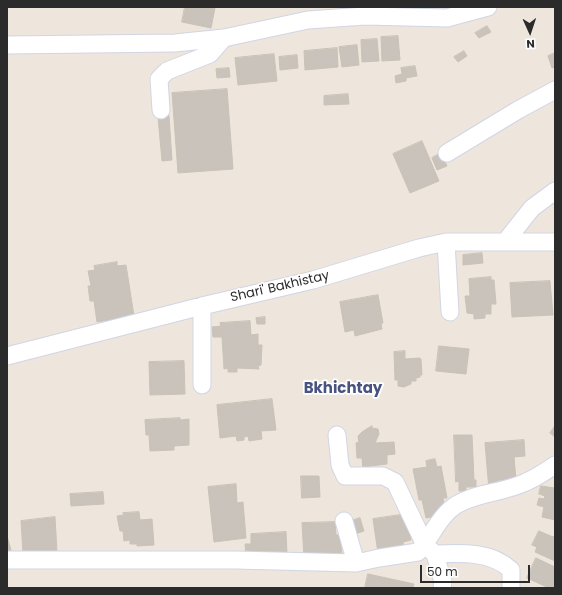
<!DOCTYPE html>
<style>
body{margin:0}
#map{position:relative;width:562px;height:595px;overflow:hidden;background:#eee6dc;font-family:Poppins,sans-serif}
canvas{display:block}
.frame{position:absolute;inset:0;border:8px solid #2b2b2b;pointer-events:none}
.north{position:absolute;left:510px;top:12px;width:40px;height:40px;-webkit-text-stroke:3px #fff;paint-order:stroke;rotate:177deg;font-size:11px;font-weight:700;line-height:16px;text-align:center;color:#2b2b2b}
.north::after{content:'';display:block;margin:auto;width:14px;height:18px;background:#2b2b2b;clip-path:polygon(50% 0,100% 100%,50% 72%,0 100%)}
.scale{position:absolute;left:420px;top:565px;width:110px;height:18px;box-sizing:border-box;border:2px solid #2b2b2b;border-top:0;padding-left:5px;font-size:12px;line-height:14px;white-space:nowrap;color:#2b2b2b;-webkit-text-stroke:3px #fff;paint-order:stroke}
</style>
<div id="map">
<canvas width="562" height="595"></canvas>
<div class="frame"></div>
<div class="north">N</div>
<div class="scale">50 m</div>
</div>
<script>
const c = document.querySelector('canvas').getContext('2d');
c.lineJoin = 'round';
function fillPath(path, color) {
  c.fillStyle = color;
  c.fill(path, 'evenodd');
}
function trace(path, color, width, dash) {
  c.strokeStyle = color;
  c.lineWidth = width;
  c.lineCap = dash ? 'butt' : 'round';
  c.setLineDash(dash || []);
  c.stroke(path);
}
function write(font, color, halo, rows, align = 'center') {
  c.font = font + ' Poppins,sans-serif';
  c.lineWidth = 3.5;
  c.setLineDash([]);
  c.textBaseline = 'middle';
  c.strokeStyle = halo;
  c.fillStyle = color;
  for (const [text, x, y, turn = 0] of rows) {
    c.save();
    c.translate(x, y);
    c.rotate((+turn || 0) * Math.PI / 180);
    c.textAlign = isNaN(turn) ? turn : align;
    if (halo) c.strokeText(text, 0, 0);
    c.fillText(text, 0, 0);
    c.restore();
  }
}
const building = new Path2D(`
 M185 7 215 8 211 28 182 22Z
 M487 26 491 32 479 38 475 33Z
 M398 36 400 60 382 61 381 37Z
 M377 39 379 61 362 62 361 40Z
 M357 45 359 65 342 67 339 47Z
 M337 48 338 67 305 70 304 51Z
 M464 51 467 56 458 62 454 57Z
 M555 53V67L552 68 548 56Z
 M274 54 277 81 238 85 235 58Z
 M297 55 298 68 280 70 279 57Z
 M415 66 417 76 406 78V81L396 83 395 76 402 74 401 68Z
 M229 68 230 77 217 78 216 69Z
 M227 89 233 169 178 173 172 93Z
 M348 94 349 104 324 105V96Z
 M169 116 172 160 162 161 158 117Z
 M422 141 439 181 410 193 393 154Z
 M441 153 447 166 437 170 432 158Z
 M482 253 483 263 463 265V255Z
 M117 262V266L126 265 134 316 97 322 94 301H90L88 286H91L88 271 95 270 94 266Z
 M491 277V280H494L496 304H491V314H485V318L474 319V314L467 313 465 296H470L469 279Z
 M550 281 553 315 512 317 510 283Z
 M378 295 383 323 381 324 382 329 355 336 354 330 345 332 340 302Z
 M265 317V324H257L256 318Z
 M250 321 251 335 258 334V345H262L261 365 258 366 259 369 237 368V372H228V368L224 369 222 337H213L212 327 221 326 220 323Z
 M439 346 469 349 466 374 436 371Z
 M405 351V359L419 358 421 359 422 375H420V377L416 378V381H411V384L404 387 398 386V380H395L394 352Z
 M184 361 185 394 150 395 149 362Z
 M272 399 276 430 261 431 262 439 249 441 248 436 244 437V440L237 441 236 436 220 438 217 405Z
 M180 418V420L189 419V445L174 446V450L150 451 149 435H146L145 420Z
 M372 426V428L378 429 379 434 375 443 394 442 395 454 387 455V464L370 466 371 470H363L362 458H357L356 443 359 442 358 436 362 432Z
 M555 426V437L550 433Z
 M454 435H472L474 480H476V487H466V491H459V481L456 482Z
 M524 440 525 456 514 457 516 480 501 486V480H498L499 489 489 490 485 443Z
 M435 459 437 467 441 466 447 498H443L446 514 426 518 422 500H419L413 469 427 467 426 461Z
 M301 476H319L320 497 302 498Z
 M236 484 237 503 243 502 246 538 214 542 208 487Z
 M541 486 555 488V520L542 517 544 507 537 505 539 498 544 499 545 496 539 494Z
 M103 492 104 504 71 506 70 494Z
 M139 512 140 520 152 519 154 545 137 546V544H130V540L124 541 123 531H120L117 516 124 515 123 513Z
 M407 514 411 540 403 542 404 548 378 553 373 519Z
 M55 517 57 552 23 553 21 521Z
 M360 518 364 531 355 534 351 521Z
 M335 522 336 535H340L342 556 304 558 302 523Z
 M539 531 553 537 555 535V561L535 552 537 547 532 545Z
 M286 532 287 553 246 555 245 544H251V534Z
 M7 536 11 550 7 553Z
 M536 558 555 567 554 588H549L527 578Z
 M368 574 414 584 413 588H365Z`);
fillPath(building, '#c9c3bc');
trace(building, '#c9c2b5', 1);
const minor = new Path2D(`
 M7 45 175 43 224 38 308 20 365 16 447 18 488 7
 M161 110 159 79 167 71 210 54 224 38
 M447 153 518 110 555 90
 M446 242 450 312
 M505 242 532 208 555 191
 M7 356 202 306 313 280 419 248 446 242H555
 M202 385V306
 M337 435 340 465 345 476H383L395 482 425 545 435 554 443 582 442 588
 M344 521 356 563
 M435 554C461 553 491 551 511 570V588
 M7 560H235L356 563 379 558 418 552C432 537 438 517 456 505 477 492 504 493 526 482 536 478 546 471 555 465`);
trace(minor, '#d1d5e5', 19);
trace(minor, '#fff', 17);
write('13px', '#2b2b2b', '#fff', [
 ["Shari' Bakhistay",280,287,-13]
]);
write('bold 15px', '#48537f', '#fff', [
 ["Bkhichtay",343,389]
]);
</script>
